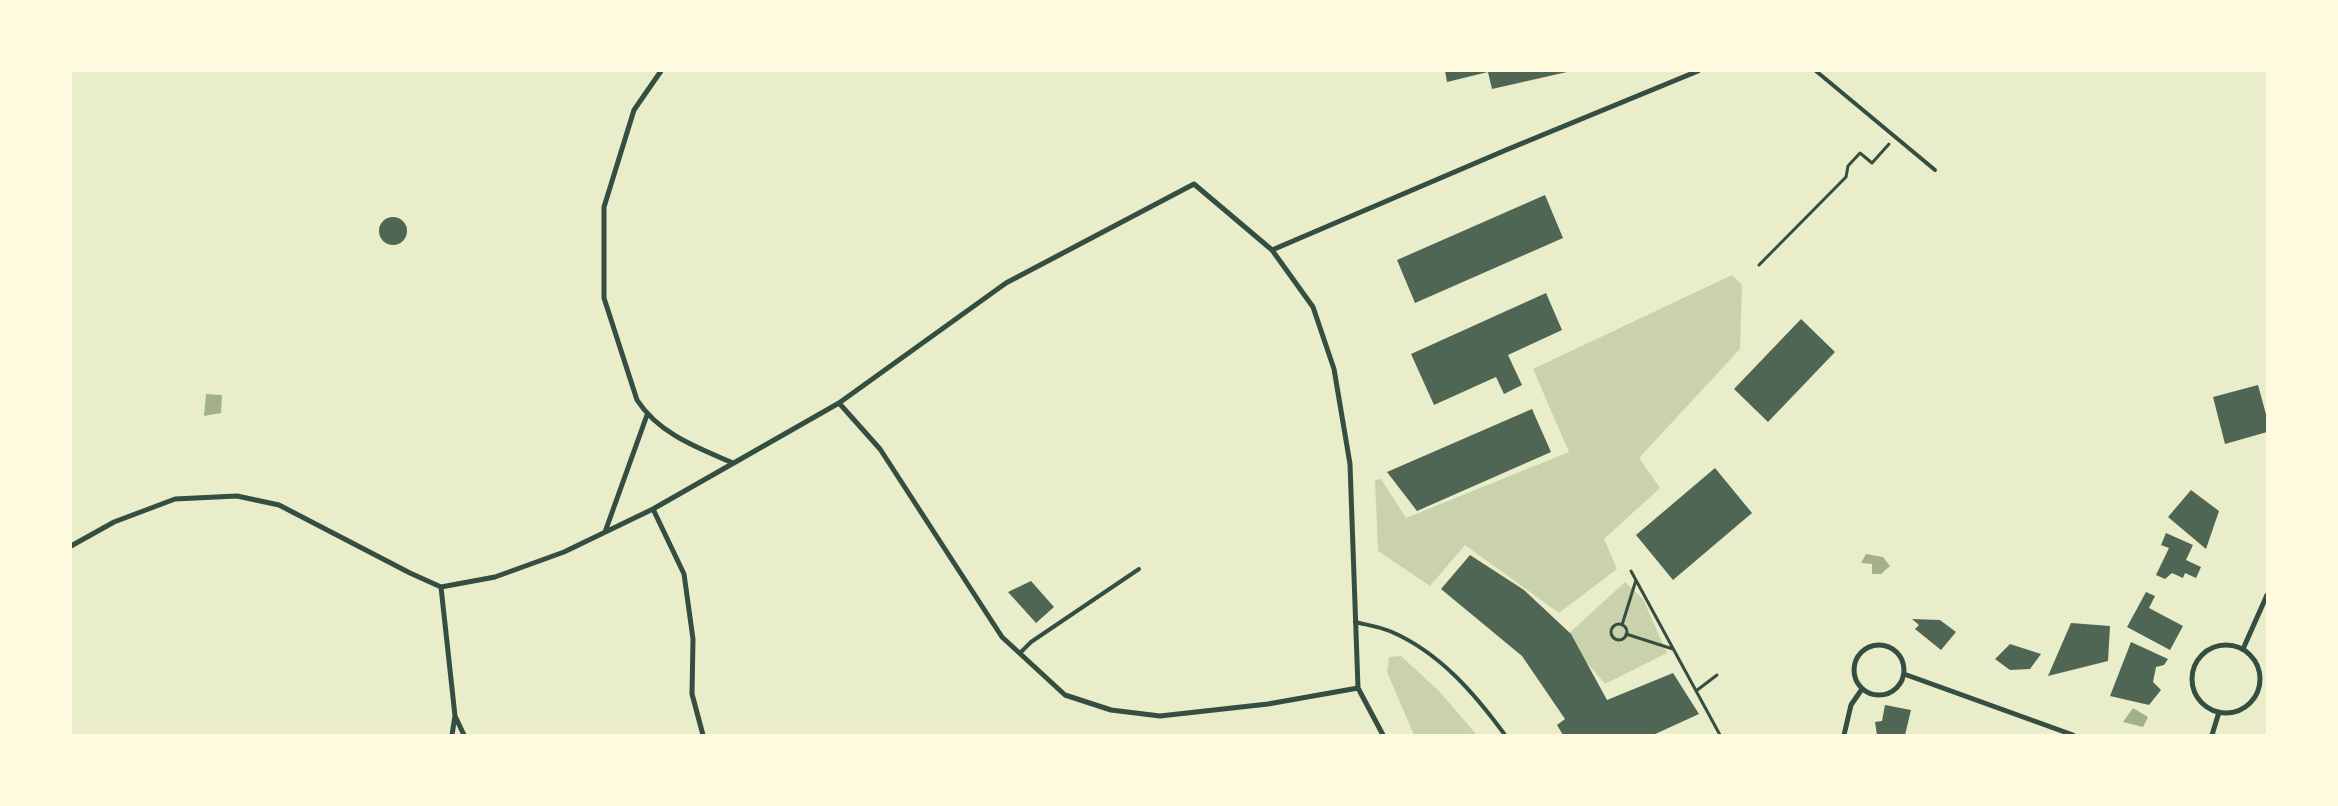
<!DOCTYPE html>
<style>
body{margin:0}
#map{position:relative;width:2338px;height:806px;overflow:hidden;background:#e9edc9;font-family:"PT Sans",sans-serif}
canvas{display:block}
.frame{position:absolute;inset:0;border:72px solid #fefae0;pointer-events:none}
</style>
<div id="map">
<canvas width="2338" height="806"></canvas>
<div class="frame"></div>
</div>
<script>
const c = document.querySelector('canvas').getContext('2d');
c.lineJoin = 'round';
function fillPath(path, color) {
  c.fillStyle = color;
  c.fill(path, 'evenodd');
}
function trace(path, color, width, dash) {
  c.strokeStyle = color;
  c.lineWidth = width;
  c.lineCap = dash ? 'butt' : 'round';
  c.setLineDash(dash || []);
  c.stroke(path);
}
fillPath(new Path2D(`
 M1732 275 1742 285 1740 349 1639 458 1660 488 1604 539 1617 569 1559 613 1465 545 1430 586 1378 551 1375 480 1381 479 1406 518 1569 452 1533 369Z
 M1625 582 1643 599 1667 653 1605 684 1565 637Z
 M1401 656 1439 691 1477 735H1414L1387 672 1389 657Z`), '#cad2ad');
fillPath(new Path2D(`
 M206 394 222 395 221 413 204 416Z
 M1866 554 1883 557 1890 566 1881 574H1872V564L1861 563Z
 M2133 708 2148 717 2143 727 2123 722Z`), '#a3b18a');
fillPath(new Path2D(`
 M1445 71H1567V72L1492 89 1488 72 1447 82Z
 M1545 195 1563 238 1415 303 1397 260Z
 M379 231a14 14 0 1 1 28 0a14 14 0 1 1-28 0Z
 M1546 293 1562 330 1508 355 1522 385 1504 394 1496 377 1434 405 1411 354Z
 M1801 319 1835 352 1768 422 1734 389Z
 M2258 385 2267 418V432L2225 444 2213 397Z
 M1532 409 1551 452 1417 511 1387 472Z
 M1715 468 1752 513 1673 580 1636 535Z
 M2191 490 2219 511 2206 549 2168 517Z
 M2166 533 2193 545 2186 560 2201 567 2196 578 2185 573 2183 578 2172 573 2165 579 2156 575 2169 548 2161 545Z
 M1470 555 1524 590 1571 634 1607 700 1673 673 1699 714 1653 735H1563L1557 725 1565 719 1522 656 1441 589Z
 M1031 581 1054 607 1036 623 1008 592Z
 M2146 592 2155 596 2149 608 2183 626 2170 650 2127 627Z
 M1912 619 1940 620 1956 632 1941 650 1915 629 1919 625Z
 M2071 623 2110 626 2108 661 2048 676Z
 M2131 642 2168 659 2164 665 2156 667 2153 682 2161 690 2149 705 2110 696Z
 M2010 644 2041 654 2030 669 2010 670 1995 659Z
 M1885 705 1911 710 1905 735H1877L1875 722 1882 721Z`), '#4f6655');
trace(new Path2D(`
 M1759 265 1846 177 1848 166 1860 153 1872 163 1889 144
 M1631 571 1720 735
 M1611 632a8 8 0 1 1 16 0a8 8 0 1 1-16 0Z
 M1622 625 1636 580
 M1626 634 1673 649
 M1696 691 1717 675`), '#344e41', 3);
trace(new Path2D(`
 M1816 71 1935 170
 M1355 622C1367 625 1381 627 1392 632 1440 653 1475 694 1505 735
 M1020 653 1031 642 1139 569`), '#344e41', 4);
trace(new Path2D(`
 M661 71 634 110 604 207V298L637 400C659 434 698 448 733 463
 M1272 250 1506 150 1698 71
 M839 403 880 449 1002 637 1065 695 1111 710 1160 716 1268 704 1358 688
 M653 509 684 574 693 639 692 694 703 735
 M605 532 647 415
 M71 546 114 522 175 499 237 496 279 505 410 573 441 587 495 577 564 552 653 509 839 403 1006 283 1194 184 1272 250 1313 307 1334 369 1350 464 1358 688 1383 735
 M441 587 455 716 452 735
 M1854 670a25 25 0 1 1 50 0a25 25 0 1 1-50 0Z
 M2192 679a34 34 0 1 1 68 0a34 34 0 1 1-68 0Z
 M2243 649 2267 595
 M1904 674 2073 735
 M455 716 464 735
 M1844 735 1851 705 1862 689
 M2212 735 2219 712`), '#344e41', 5);
</script>
